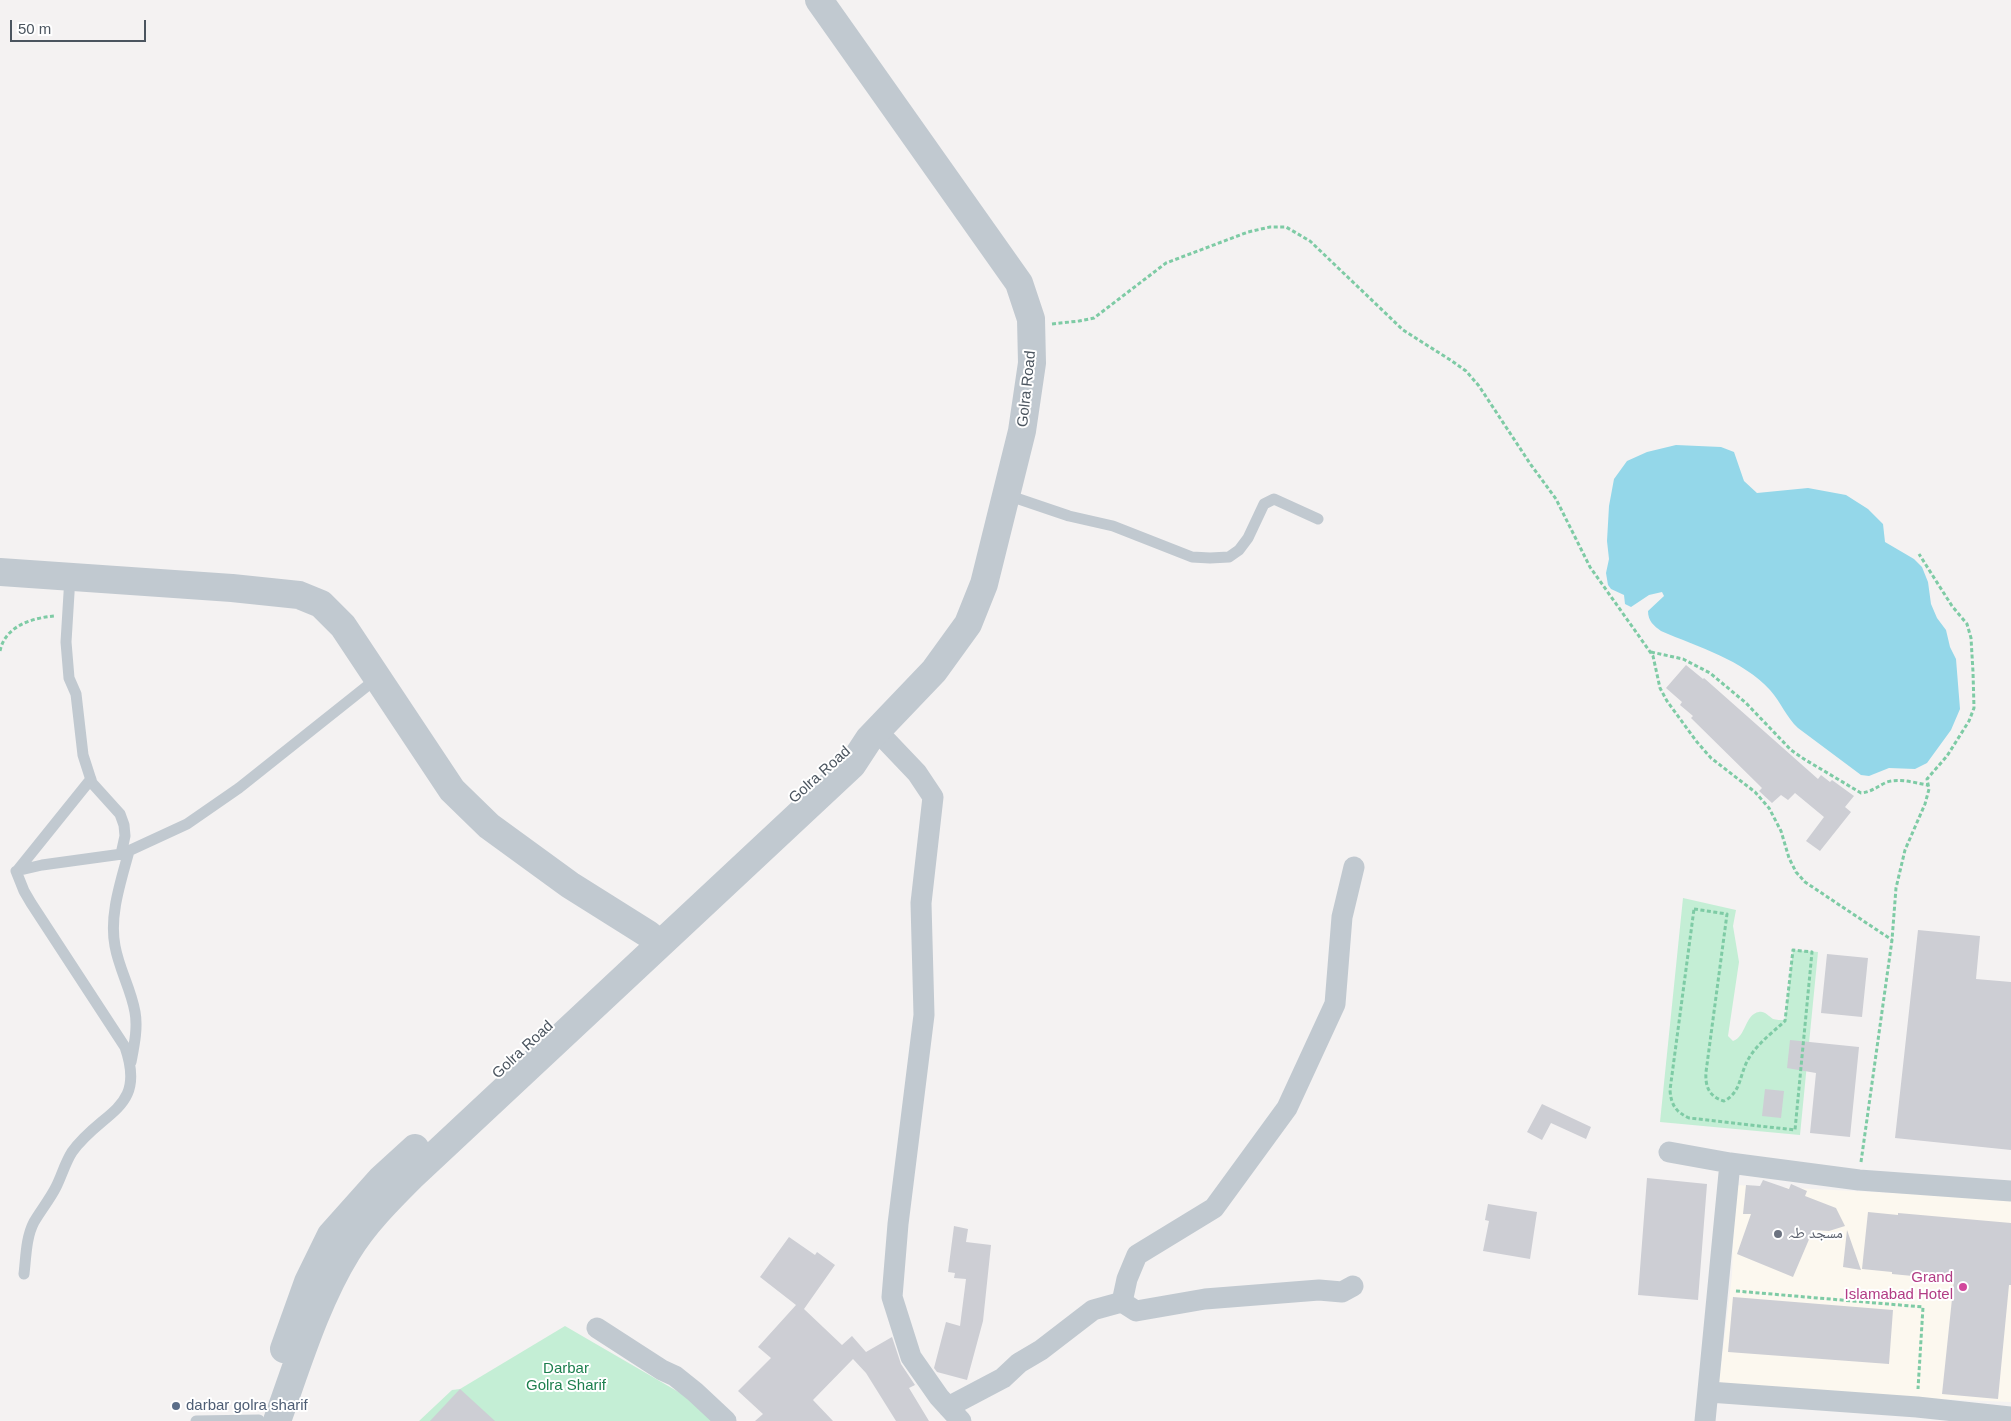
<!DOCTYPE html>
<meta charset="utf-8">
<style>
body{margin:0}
#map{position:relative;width:2011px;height:1421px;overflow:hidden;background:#f4f2f2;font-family:Helvetica,sans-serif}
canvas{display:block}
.scale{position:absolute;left:10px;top:20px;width:136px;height:22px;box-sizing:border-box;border:2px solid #4b555f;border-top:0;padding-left:6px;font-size:15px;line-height:18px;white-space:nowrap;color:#4b555f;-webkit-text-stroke:4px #fff;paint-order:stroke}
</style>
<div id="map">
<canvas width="2011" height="1421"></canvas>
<div class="scale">50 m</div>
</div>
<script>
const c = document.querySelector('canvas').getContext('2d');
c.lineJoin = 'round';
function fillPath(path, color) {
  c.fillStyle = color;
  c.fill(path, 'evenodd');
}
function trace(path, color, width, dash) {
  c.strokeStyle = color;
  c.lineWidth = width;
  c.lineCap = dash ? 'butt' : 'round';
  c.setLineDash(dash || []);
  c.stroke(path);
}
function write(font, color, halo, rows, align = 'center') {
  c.font = font + ' Helvetica,"Noto Naskh Arabic",sans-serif';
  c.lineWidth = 4;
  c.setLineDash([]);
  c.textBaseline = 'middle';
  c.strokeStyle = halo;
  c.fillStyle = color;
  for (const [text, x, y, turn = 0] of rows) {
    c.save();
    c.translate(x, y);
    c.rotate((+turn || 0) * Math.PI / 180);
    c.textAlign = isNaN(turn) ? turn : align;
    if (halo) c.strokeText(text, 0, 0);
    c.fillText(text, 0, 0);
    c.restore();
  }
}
fillPath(new Path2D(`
 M1735 1185 2011 1199V1402L1718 1390 1732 1275Z`), '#fcf8ef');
fillPath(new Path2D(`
 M1683 898 1736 910 1733 926 1739 962 1728 1036 1733 1041C1746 1037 1745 1014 1759 1012 1765 1011 1768 1016 1773 1019 1776 1020 1781 1020 1785 1020L1793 950 1818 952 1800 1135 1660 1122Z
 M565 1326 713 1412 720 1421H419L452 1390 460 1389Z`), '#c4eed5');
fillPath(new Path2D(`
 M1676 445 1721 447 1734 452 1744 481 1757 493 1808 488 1846 495 1868 509 1883 524 1885 542 1914 559 1922 567 1928 582 1931 604 1937 618 1946 630 1950 647 1956 659 1960 709 1951 730 1927 763 1915 769 1889 768 1869 776 1861 775 1798 728C1786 717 1781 702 1770 690 1743 660 1698 647 1661 631 1654 626 1648 621 1648 611L1664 596 1662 592 1649 595 1631 607 1625 604 1624 595 1611 589 1608 585 1606 573 1609 559 1607 541 1609 506 1614 479 1627 461 1647 452Z`), '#94d7e9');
fillPath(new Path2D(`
 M1686 665 1703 679 1704 678 1818 779 1821 775 1830 782 1832 780 1854 796 1845 807 1851 812 1820 851 1806 841 1824 817 1795 793 1788 800 1781 795 1772 803 1759 791 1762 788 1691 718 1693 716 1680 705 1682 702 1666 688Z
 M1918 930 1980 936 1976 979 2011 982V1150L1895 1138Z
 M1827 954 1868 958 1862 1017 1821 1013Z
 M1790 1040 1859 1047 1850 1137 1810 1133 1816 1073 1787 1068Z
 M1765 1089 1784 1091 1781 1118 1762 1116Z
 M1542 1104 1591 1127 1586 1139 1551 1123 1542 1140 1527 1132Z
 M1647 1178 1707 1184 1698 1300 1638 1295Z
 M1763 1180 1789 1189 1791 1184 1807 1191 1805 1196 1836 1208 1845 1226 1829 1231 1813 1230 1793 1277 1737 1254 1751 1214H1743L1746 1185 1760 1186Z
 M1488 1204 1537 1212 1530 1259 1483 1251 1489 1221 1485 1220Z
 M1868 1212 1898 1215V1213L2011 1223V1285H2009L1998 1399 1942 1394 1954 1280 1892 1274V1272L1862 1269Z
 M954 1226 968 1229 966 1242 991 1245 983 1321 967 1380 937 1372 934 1368 946 1322 960 1326 966 1279 954 1278 955 1273 948 1272Z
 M1847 1230 1861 1270 1843 1267Z
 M789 1237 815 1255 817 1252 835 1265 804 1309 842 1345 852 1336 866 1352 892 1337 901 1364 915 1385 909 1388 929 1421H896L866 1373 853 1359 813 1400 833 1421H755L763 1414 738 1391 771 1358 758 1347 796 1305 760 1277Z
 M1733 1297 1893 1310 1889 1364 1728 1352Z
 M460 1389 495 1421H430Z`), '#cdced4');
trace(new Path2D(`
 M1052 324 1079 321 1094 318 1166 263 1248 232 1270 227H1286L1310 241 1403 330 1452 361 1466 371 1479 386 1531 465 1556 499 1590 567 1653 656 1660 688 1667 701 1697 742 1711 758 1755 792 1769 808 1781 831 1789 858 1796 872 1805 882 1892 940
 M0 651C5 626 32 618 54 616
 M1651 652 1683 659 1710 673 1746 703 1791 750 1804 759 1861 793C1872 792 1878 786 1887 782 1901 778 1915 783 1928 785
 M1694 909 1727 914 1706 1072C1705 1086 1709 1097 1724 1101 1742 1092 1739 1074 1749 1058 1758 1043 1773 1032 1785 1021L1793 950 1812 952 1795 1130 1689 1118C1676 1112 1671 1105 1670 1090Z
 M1861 1162 1892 940 1896 888 1905 850 1925 804 1929 789 1927 779 1947 756 1969 721 1974 708 1973 672 1971 638 1967 624 1952 606 1919 554
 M1736 1291 1923 1307 1918 1389`), '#7ecba5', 3, [4, 2.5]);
trace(new Path2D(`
 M1007 495 1069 516 1113 526 1192 557 1210 558 1229 557 1239 550 1248 538 1264 504 1274 499 1318 519
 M70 577 66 642 69 678 76 694 83 755 92 783 120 814 124 825 125 836 121 854
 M129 851C121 881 109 915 115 946 119 969 131 989 135 1012 138 1028 134 1046 131 1062
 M17 871 91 779
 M24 1274C26 1257 26 1237 34 1222 41 1210 50 1199 56 1187 62 1175 65 1163 72 1152 102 1110 147 1110 125 1047L31 903 24 891 16 871 42 865 122 854 187 824 239 788 376 679
 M196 1421 259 1420`), '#c1c9d0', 11);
trace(new Path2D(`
 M877 731 917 773 933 797 921 903 924 1015 898 1224 892 1297 911 1357 939 1397 961 1421
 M1669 1152 1730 1163
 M1122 1302 1127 1279 1137 1255 1214 1208 1287 1108 1335 1004 1342 917 1354 867
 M597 1328 662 1370 675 1376 695 1392 726 1421
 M1709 1392 1917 1407 2011 1417
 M948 1407 1003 1378 1019 1363 1041 1350 1093 1310 1122 1302 1136 1311 1205 1299 1319 1290 1342 1292 1353 1286
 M1705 1421 1730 1163 1859 1180 2011 1191`), '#c1c9d0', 21);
trace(new Path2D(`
 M0 572 232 588 299 595 321 604 343 626 452 790 489 826 570 885 648 934 659 943
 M284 1349 308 1282 331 1235 381 1179 415 1148
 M277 1421C297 1366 316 1302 347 1252 364 1224 388 1200 411 1177L852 765 869 739 934 671 968 624 984 584 1022 431 1032 363 1031 319 1019 283 819 0`), '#c1c9d0', 28);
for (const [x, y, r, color] of [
 [1778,1234,5,"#6b7280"],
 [1963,1287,5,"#d1479c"],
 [176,1406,5,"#5c6f8a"]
]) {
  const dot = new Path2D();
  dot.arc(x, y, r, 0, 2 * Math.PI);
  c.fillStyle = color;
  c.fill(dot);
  trace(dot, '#fff', 2);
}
write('15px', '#4b555f', '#fff', [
 ["Golra Road",1027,389,-84],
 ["Golra Road",820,775,-42],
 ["Golra Road",523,1050,-43]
]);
write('15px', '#5b616d', '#fff', [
 ["مسجد طہ",1788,1234]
], 'left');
write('15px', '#b23c85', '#fff', [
 ["Grand",1953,1278],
 ["Islamabad Hotel",1953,1295]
], 'right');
write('15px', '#1d7f4e', '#fff', [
 ["Darbar",566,1369],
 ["Golra Sharif",566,1386]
]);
write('15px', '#4e5e75', '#fff', [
 ["darbar golra sharif",186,1406]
], 'left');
</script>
